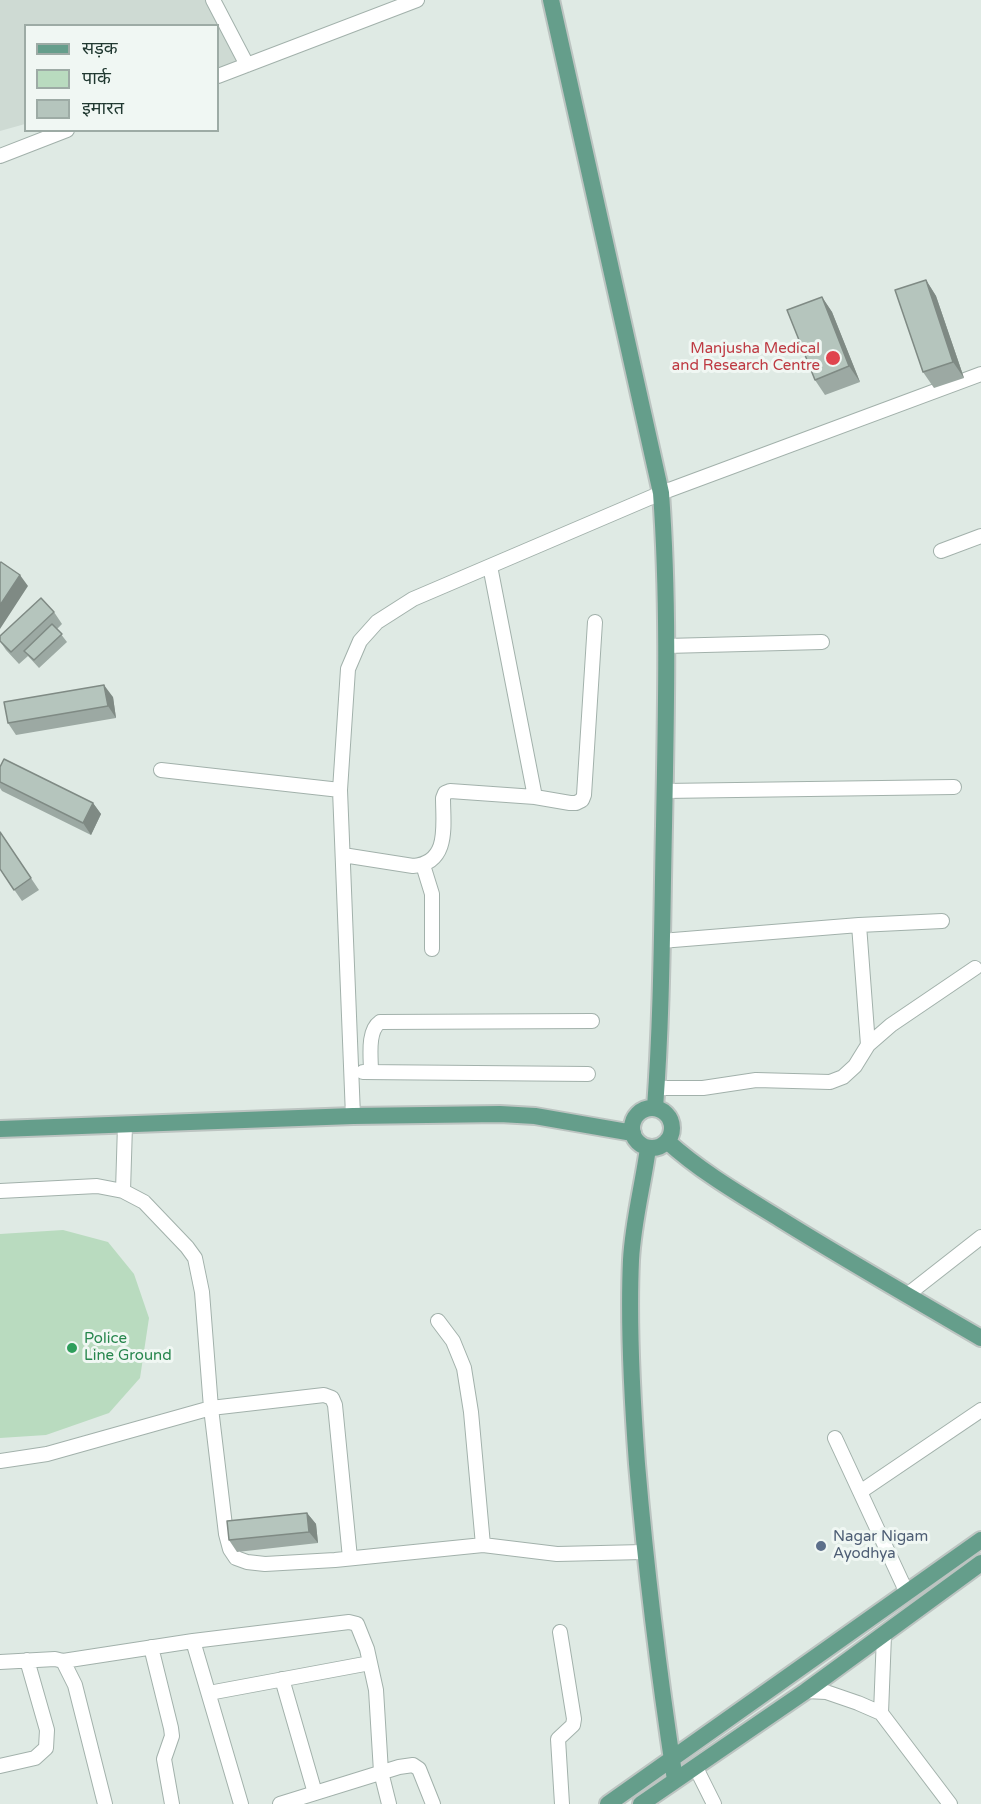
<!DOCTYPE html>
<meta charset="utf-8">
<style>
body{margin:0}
#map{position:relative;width:981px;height:1804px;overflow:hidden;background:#dfeae4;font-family:"Varela Round","Noto Sans Devanagari",sans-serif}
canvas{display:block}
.legend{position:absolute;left:24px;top:24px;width:195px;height:108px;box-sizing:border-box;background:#f0f7f3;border:2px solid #9daba5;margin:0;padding:8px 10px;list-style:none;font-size:18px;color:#213931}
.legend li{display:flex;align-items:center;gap:12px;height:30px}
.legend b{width:30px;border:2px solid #9daba5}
</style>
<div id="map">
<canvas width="981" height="1804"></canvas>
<ul class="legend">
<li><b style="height:8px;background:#659e8b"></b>सड़क</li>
<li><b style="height:16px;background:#b9dbbf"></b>पार्क</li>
<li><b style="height:16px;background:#b5c5bd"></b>इमारत</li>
</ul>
</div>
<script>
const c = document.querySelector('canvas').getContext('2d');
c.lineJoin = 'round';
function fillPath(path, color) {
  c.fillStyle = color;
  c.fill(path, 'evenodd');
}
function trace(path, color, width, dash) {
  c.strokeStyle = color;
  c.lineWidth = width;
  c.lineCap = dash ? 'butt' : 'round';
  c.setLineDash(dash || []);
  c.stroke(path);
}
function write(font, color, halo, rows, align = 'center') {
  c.font = font + ' "Varela Round",sans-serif';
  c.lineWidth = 6;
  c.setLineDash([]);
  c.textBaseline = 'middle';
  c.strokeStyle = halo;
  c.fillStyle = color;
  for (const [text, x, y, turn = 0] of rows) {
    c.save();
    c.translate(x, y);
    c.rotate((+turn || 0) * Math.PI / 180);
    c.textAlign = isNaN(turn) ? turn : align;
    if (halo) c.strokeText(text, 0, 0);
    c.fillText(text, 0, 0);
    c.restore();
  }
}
fillPath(new Path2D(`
 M0 0H218L237 39 251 57 218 72V26H26L25 124 0 131Z`), '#cedad3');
fillPath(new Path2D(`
 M63 1230 108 1242 134 1274 149 1318 140 1378 109 1413 46 1435 0 1438V1234Z`), '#b9dbbf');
const minor = new Path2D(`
 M213 0 247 65
 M218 76 417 0
 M0 156 67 130
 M941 551 981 536
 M490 566 535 797
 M666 646 822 642
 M161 770 340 790
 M664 791 954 787
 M343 855 413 866C450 863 443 825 443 798L445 793 450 791 535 797 570 803H576L582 800 584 795 595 622
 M423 865 432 894V949
 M859 925 868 1045
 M661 941 859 925 942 921
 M363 1072 588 1074
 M371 1072C371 1057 367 1031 380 1022L592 1021
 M656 1088H703L756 1080 830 1082 843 1077 855 1066 868 1045 891 1025 975 968
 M353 1116 340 790 348 669 360 641 377 622 413 599 661 493 981 374
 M0 1191 97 1186 123 1191 144 1202 187 1247 195 1258 202 1292 211 1408 226 1534 230 1549 236 1558 247 1562 265 1564 335 1560 483 1545 557 1554 644 1552
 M123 1191 125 1125
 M907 1295 981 1237
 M438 1321 453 1341 464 1368 471 1412 483 1545
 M835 1438 907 1593
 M0 1461 47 1454 211 1408 324 1395 332 1398 335 1405 350 1558
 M860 1492 981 1410
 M560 1632 574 1719 573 1725 558 1739 562 1804
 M193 1641 241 1804
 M151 1647 171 1728 172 1736 164 1759 172 1804
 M63 1661 193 1641 349 1622 357 1624 367 1649 376 1690 381 1772 389 1804
 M0 1662 55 1659 63 1661 75 1685 105 1804
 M282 1679 315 1793
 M806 1691 826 1692 858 1703 881 1713 950 1804
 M209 1693 370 1663
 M881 1713 884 1635
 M0 1766 35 1758 46 1748 47 1730 27 1660
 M696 1768 714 1804
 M280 1804 399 1767 413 1765 419 1769 433 1804`);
const major = new Path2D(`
 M551 0 661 493C669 604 666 715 664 826 662 920 662 1014 655 1108
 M632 1128a20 20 0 1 1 40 0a20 20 0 1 1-40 0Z
 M0 1129 353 1116 500 1114 535 1116 633 1133
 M667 1141C701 1172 741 1195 780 1219 846 1260 914 1299 981 1338
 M648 1148C643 1185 633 1222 631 1260 628 1328 632 1397 637 1464 646 1570 659 1675 675 1780
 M608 1804 981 1540
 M641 1804 806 1691 981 1563`);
trace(minor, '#a2b1ab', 16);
trace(major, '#bcc4c1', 20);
trace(minor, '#fff', 14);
trace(major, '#659e8b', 16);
fillPath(new Path2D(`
 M926 280 936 296 964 378 934 388 923 372Z
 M822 297 832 312 860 382 825 395 815 380Z
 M54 612 62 624 57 629 67 642 39 668 28 656 19 664 6 650 0 641V636Z
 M113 697 116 718 16 735 8 723Z
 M0 767 93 803 101 814 91 835 2 791 0 788Z
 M0 832 39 890 22 901 0 869Z
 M307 1513 316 1524 318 1543 237 1552 229 1540Z`), '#9ca9a3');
fillPath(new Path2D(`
 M926 280 936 296 964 378 953 362Z
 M822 297 832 312 860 382 849 366Z
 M20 575 28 586 0 629V605Z
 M104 685 113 697 116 718 108 706Z
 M93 803 101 814 91 835 83 823Z
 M307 1513 316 1524 318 1543 309 1532Z`), '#7f8a84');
const building = new Path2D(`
 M926 280 953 362 923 372 895 290Z
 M822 297 849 366 815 380 787 310Z
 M1 562 20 575 0 605V563Z
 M41 598 54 612 11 652 0 641V636Z
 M52 624 62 634 34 660 24 651Z
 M104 685 108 706 8 723 4 702Z
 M4 759 93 803 83 823 0 782V767Z
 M0 832 31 878 14 890 0 869Z
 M307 1513 309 1532 229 1540 227 1521Z`);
fillPath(building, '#b5c5bd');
trace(building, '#7f8a84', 1.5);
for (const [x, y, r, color] of [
 [833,358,8,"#e0444e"],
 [72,1348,6,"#2e9e5b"],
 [821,1546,6,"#5c6f8a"]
]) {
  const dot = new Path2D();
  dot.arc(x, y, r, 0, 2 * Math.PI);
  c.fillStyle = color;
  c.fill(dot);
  trace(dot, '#f0f7f3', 2);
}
write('15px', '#be3a42', '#f0f7f3', [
 ["Manjusha Medical",820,349],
 ["and Research Centre",820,366]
], 'right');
write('15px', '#27864d', '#f0f7f3', [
 ["Police",84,1339],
 ["Line Ground",84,1356]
], 'left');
write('15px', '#4e5e75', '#f0f7f3', [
 ["Nagar Nigam",833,1537],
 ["Ayodhya",833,1554]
], 'left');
</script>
